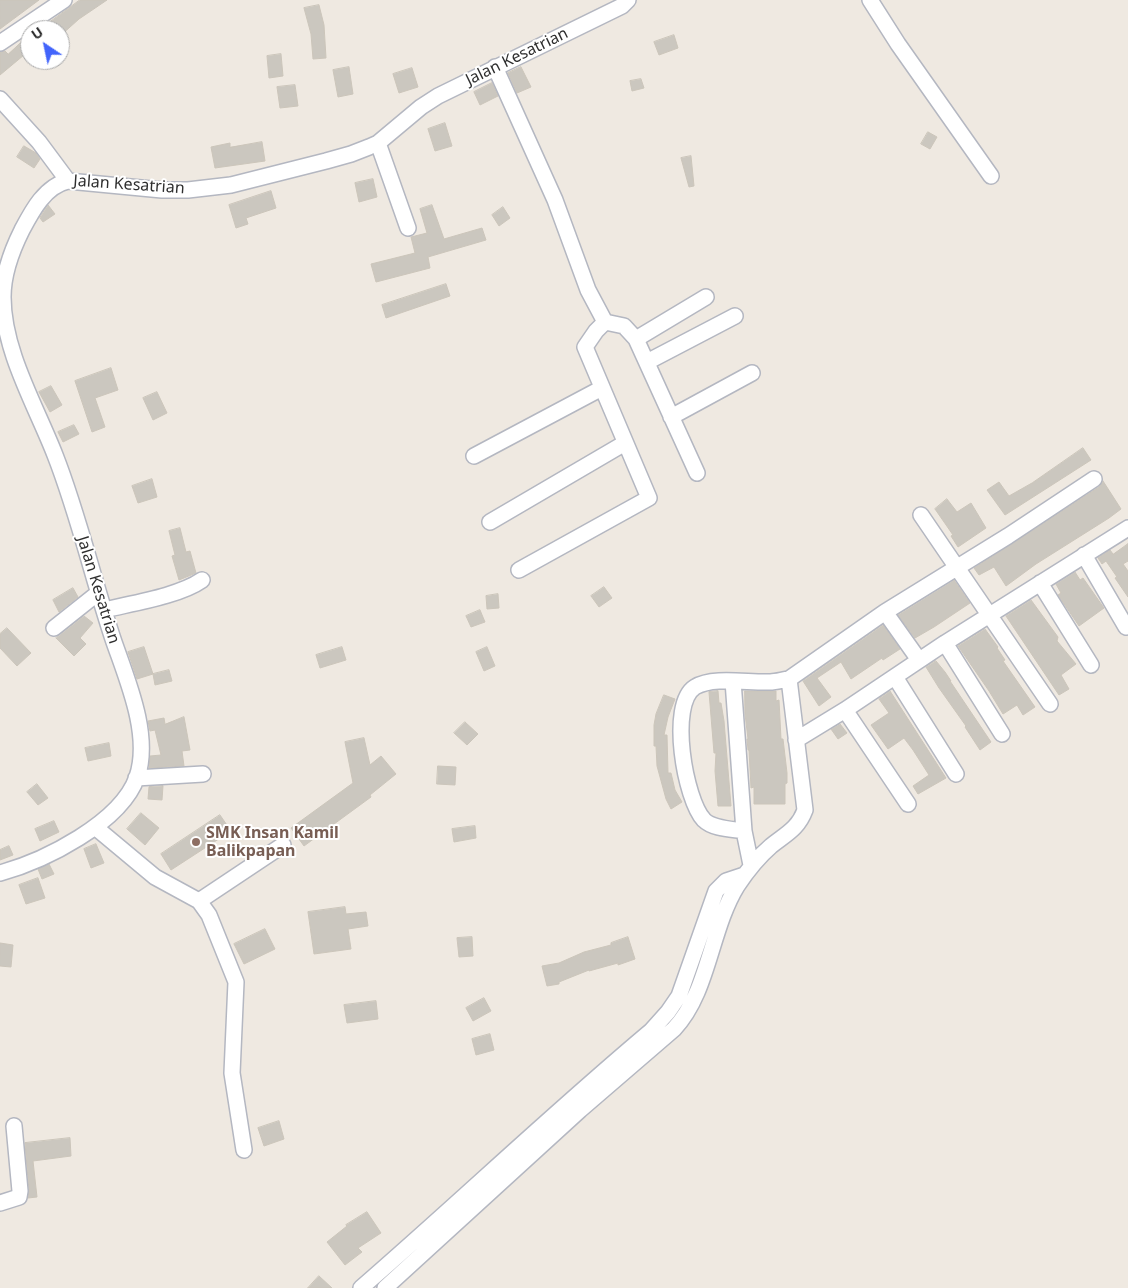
<!DOCTYPE html>
<style>
body{margin:0}
#map{position:relative;width:1128px;height:1288px;overflow:hidden;background:#efe9e1;font-family:"Noto Sans",sans-serif}
canvas{display:block}
.north{position:absolute;left:20px;top:20px;width:50px;height:50px;box-sizing:border-box;background:#fff;border:1px solid #ababab;border-radius:50%;rotate:326deg;font-size:14px;font-weight:700;line-height:20px;text-align:center;color:#2e2e2e}
.north::after{content:'';display:block;margin:auto;width:18px;height:22px;background:#4264fb;clip-path:polygon(50% 0,100% 100%,50% 72%,0 100%)}
</style>
<div id="map">
<canvas width="1128" height="1288"></canvas>
<div class="north">U</div>
</div>
<script>
const c = document.querySelector('canvas').getContext('2d');
c.lineJoin = 'round';
function fillPath(path, color) {
  c.fillStyle = color;
  c.fill(path, 'evenodd');
}
function trace(path, color, width, dash) {
  c.strokeStyle = color;
  c.lineWidth = width;
  c.lineCap = dash ? 'butt' : 'round';
  c.setLineDash(dash || []);
  c.stroke(path);
}
function write(font, color, halo, rows, align = 'center') {
  c.font = font + ' "Noto Sans",sans-serif';
  c.lineWidth = 4;
  c.setLineDash([]);
  c.textBaseline = 'middle';
  c.strokeStyle = halo;
  c.fillStyle = color;
  for (const [text, x, y, turn = 0] of rows) {
    c.save();
    c.translate(x, y);
    c.rotate((+turn || 0) * Math.PI / 180);
    c.textAlign = isNaN(turn) ? turn : align;
    if (halo) c.strokeText(text, 0, 0);
    c.fillText(text, 0, 0);
    c.restore();
  }
}
const building = new Path2D(`
 M0 0H39L0 29Z
 M80 0H107L79 19 60 36V30H39Z
 M319 5 324 25 326 58 313 59 311 34 304 8Z
 M674 35 678 48 659 55 654 42Z
 M25 39 30 44V62L24 55 0 75V52L5 51 8 54Z
 M281 54 283 76 269 78 267 56Z
 M349 67 353 94 338 97 333 70Z
 M521 67 531 87 517 93 508 73Z
 M412 68 418 87 399 93 393 74Z
 M641 79 644 88 632 91 630 81Z
 M492 83 498 96 480 105 474 92Z
 M295 85 298 106 280 108 277 87Z
 M445 123 452 146 435 151 428 129Z
 M928 132 937 137 930 149 921 144Z
 M262 142 265 161 215 168 211 147 230 143V147Z
 M24 146 36 153 40 159 34 168 17 157Z
 M691 156 694 186 689 187 681 158Z
 M373 179 377 197 359 202 355 183Z
 M271 191 276 208 246 218 248 224 236 228 229 205Z
 M48 205 55 214 43 222 40 218Z
 M432 205 444 239 482 228 486 240 428 257 430 268 376 282 371 264 415 253 411 237 427 233 420 209Z
 M503 207 510 218 499 226 492 215Z
 M446 284 450 296 386 318 382 305Z
 M111 368 118 390 95 398 105 427 92 432 75 381Z
 M51 386 62 405 50 412 39 392Z
 M157 392 167 413 153 420 143 398Z
 M74 425 79 434 63 442 58 432Z
 M1083 448 1091 460 1005 515 987 490 999 482 1009 496 1032 483Z
 M152 479 157 497 138 503 132 486Z
 M1103 481 1121 509 1109 518 1036 564 1006 586 994 567 979 575 974 568 1099 487Z
 M947 499 957 512 971 503 986 528 958 547 951 536 953 535 935 509Z
 M180 528 186 552 190 551 196 573 179 580 172 556 175 555 169 531Z
 M1128 544V561L1123 564 1128 571V597L1115 578 1117 577 1106 561 1102 564 1098 558 1110 550 1113 554Z
 M1075 572 1080 580 1083 578 1104 608 1079 626 1058 595 1061 593 1056 584Z
 M954 580 970 603 934 627 915 638 898 615Z
 M604 587 612 598 599 607 591 596Z
 M73 588 78 597 59 612 53 600Z
 M498 594 499 608 487 609 486 596Z
 M1031 600 1058 637 1057 641 1076 664 1061 675 1069 689 1059 695 1006 616Z
 M480 610 485 622 471 627 466 616Z
 M84 616 93 623 80 638 86 644 74 656 56 638Z
 M883 625 900 649 883 660 882 658 851 679 841 662 817 678 831 697 819 706 803 681Z
 M7 628 31 653 17 666 0 648V634Z
 M985 629 998 647 997 648 1005 660 1003 661 1035 707 1023 715 1017 705 1003 714 989 691 958 646Z
 M144 647 153 674 137 679 128 652Z
 M342 647 346 660 320 668 316 655Z
 M487 647 495 666 484 671 476 652Z
 M936 661 945 672 951 681H950L991 742 980 750 965 727 966 726 939 688 926 667Z
 M169 670 172 681 155 685 153 674Z
 M718 691 719 703H721L724 721 731 806H718L715 771 716 753H714L709 692Z
 M745 691H776V701L779 700 781 739H783L787 773V783L785 784V804H754V787L751 788 749 750H748L747 739H748L745 714Z
 M890 691 946 778 918 794 913 786 929 775 913 750 904 738 888 749 871 725 889 713 879 699Z
 M664 695 675 699 668 717 664 735H667L668 773H671L675 790 682 802 671 809 666 799 657 766 656 746H654V725L656 714Z
 M184 717 190 750 182 751 184 766 149 768 150 756 161 755 155 730 150 731 148 721 164 718 165 724Z
 M465 722 478 734 467 745 454 733Z
 M840 724 847 733 838 739 831 729Z
 M364 738 370 765 381 756 396 774 370 795 371 797 304 846 291 828 353 783 345 742Z
 M109 743 111 756 88 761 85 748Z
 M438 766 456 767 455 785 437 784Z
 M37 784 48 798 38 805 27 792Z
 M163 786 162 800 148 799 149 787Z
 M141 813 159 828 145 845 127 829Z
 M220 815 231 831 171 870 161 854Z
 M54 821 59 832 40 841 35 829Z
 M475 826 476 838 454 842 452 829Z
 M96 844 104 863 91 868 84 849Z
 M9 846 13 855 0 860V850Z
 M49 864 54 874 42 879 38 869Z
 M38 878 45 898 26 904 19 885Z
 M345 907 346 914 366 912 368 926 348 929 351 949 314 954 308 912Z
 M265 929 275 949 244 964 234 944Z
 M472 937 473 956 459 957 457 938Z
 M628 937 635 959 618 965V963L589 971V970L559 982V984L547 986 542 966 559 963 584 952 611 945V943Z
 M0 943 13 945 11 967 0 966Z
 M484 998 491 1011 473 1021 466 1008Z
 M376 1001 378 1019 347 1023 344 1005Z
 M490 1034 494 1050 476 1055 472 1039Z
 M279 1121 284 1139 264 1146 258 1128Z
 M70 1138 71 1156 33 1161 37 1197 28 1198 29 1190 25 1143Z
 M367 1212 381 1233 358 1248 362 1252 345 1265 327 1242 347 1226 346 1225Z
 M319 1276 332 1288H308Z`);
fillPath(building, '#cbc7bf');
trace(building, '#cbc5ba', 1);
const minor = new Path2D(`
 M870 0 898 44 991 176
 M0 43 64 0
 M495 67 555 200 588 290 605 322 596 331 585 347 649 498 519 570
 M0 99 39 142 68 181
 M378 143 408 228
 M605 322 624 326 636 339 697 473
 M636 339 706 297
 M647 362 735 316
 M671 417 752 373
 M474 456 602 388
 M921 515 1050 704
 M490 522 625 443
 M1084 555 1126 627
 M1040 583 1091 665
 M104 610C133 603 179 596 202 580
 M885 612 1008 536 1094 479
 M54 628 98 593
 M945 643 1002 734
 M895 677 956 774
 M733 681 744 831 751 865
 M845 710 908 804
 M796 740 845 710 945 643 1128 528
 M136 778 203 774
 M95 827 155 877 199 901 283 845
 M744 831C732 829 713 829 704 820 685 800 668 704 695 687 713 676 748 683 770 682 776 682 782 680 789 679L885 612 919 660
 M0 873C44 861 121 823 137 777 151 736 128 682 114 642 93 580 79 516 55 455 36 406 3 351 3 297 3 275 12 250 22 230 32 211 45 186 68 181L162 190H188L231 185 326 161 351 154 369 147 378 143 421 107 438 96 622 6 628 0
 M199 901 209 915 236 982 232 1073 244 1150
 M0 1203 19 1197 20 1191 14 1126
 M361 1288C459 1203 552 1114 651 1031L668 1012 679 996 716 891 726 881 744 875
 M385 1288 580 1110 674 1029C709 992 710 930 737 886 747 871 757 858 771 846 786 834 798 829 805 810L789 679`);
trace(minor, '#b4b7c1', 18);
trace(minor, '#fff', 15);
for (const [x, y, r, color] of [
 [196,842,5,"#8d6e63"]
]) {
  const dot = new Path2D();
  dot.arc(x, y, r, 0, 2 * Math.PI);
  c.fillStyle = color;
  c.fill(dot);
  trace(dot, '#fff', 2);
}
write('16px', '#2e2e2e', '#fff', [
 ["Jalan Kesatrian",517,57,-26],
 ["Jalan Kesatrian",129,185,4],
 ["Jalan Kesatrian",98,590,73]
]);
write('bold 16px', '#785e54', '#fff', [
 ["SMK Insan Kamil",206,833],
 ["Balikpapan",206,851]
], 'left');
</script>
